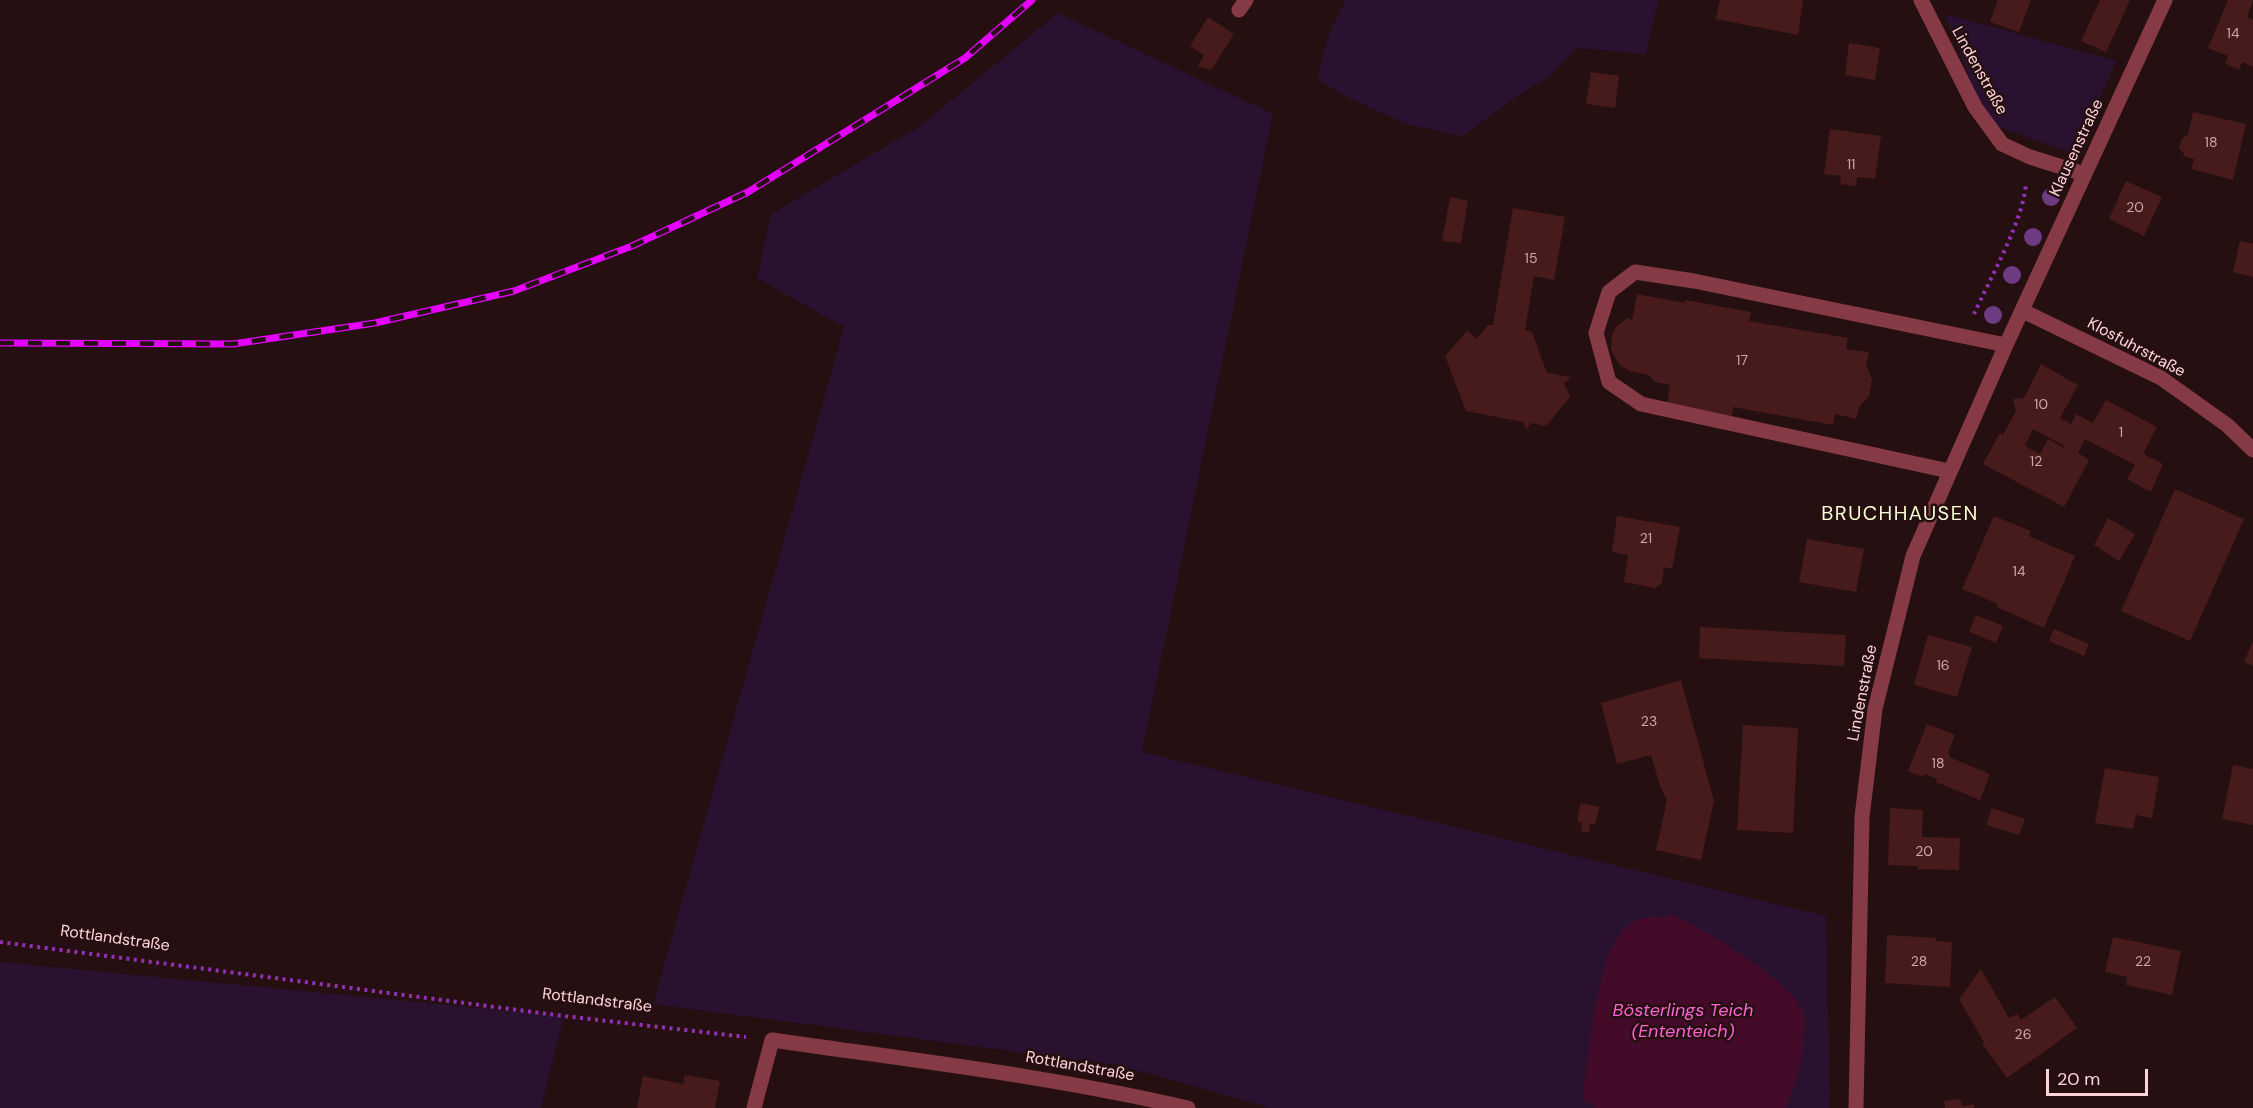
<!DOCTYPE html>
<meta charset="utf-8">
<style>
body{margin:0}
#map{position:relative;width:2253px;height:1108px;overflow:hidden;background:#260f10;font-family:"DM Sans",sans-serif}
canvas{display:block}
.scale{position:absolute;left:2046px;top:1069px;width:102px;height:27px;box-sizing:border-box;border:3px solid #ffd4d8;border-top:0;padding-left:8px;font-size:18px;line-height:21px;white-space:nowrap;color:#ffd4d8;-webkit-text-stroke:4px #260f10;paint-order:stroke}
</style>
<div id="map">
<canvas width="2253" height="1108"></canvas>
<div class="scale">20 m</div>
</div>
<script>
const c = document.querySelector('canvas').getContext('2d');
c.lineJoin = 'round';
function fillPath(path, color) {
  c.fillStyle = color;
  c.fill(path, 'evenodd');
}
function trace(path, color, width, dash) {
  c.strokeStyle = color;
  c.lineWidth = width;
  c.lineCap = dash ? 'butt' : 'round';
  c.setLineDash(dash || []);
  c.stroke(path);
}
function write(font, color, halo, rows, align = 'center') {
  c.font = font + ' "DM Sans",sans-serif';
  c.lineWidth = 5;
  c.setLineDash([]);
  c.textBaseline = 'middle';
  c.strokeStyle = halo;
  c.fillStyle = color;
  for (const [text, x, y, turn = 0] of rows) {
    c.save();
    c.translate(x, y);
    c.rotate((+turn || 0) * Math.PI / 180);
    c.textAlign = isNaN(turn) ? turn : align;
    if (halo) c.strokeText(text, 0, 0);
    c.fillText(text, 0, 0);
    c.restore();
  }
}
fillPath(new Path2D(`
 M1346 0H1658L1646 54 1577 48 1549 77 1514 98 1463 136 1409 125 1353 100 1318 80C1322 51 1331 25 1346 0Z
 M1058 13 1273 114 1142 752 1826 916 1830 1108H1271L1118 1065 653 1004 844 327 757 278 771 214 919 127Z
 M1945 14 2117 61 2073 154 2000 127 1983 112Z
 M0 962 564 1016 541 1108H0Z`), '#291230');
fillPath(new Path2D(`
 M1673 915C1706 931 1792 980 1804 1014 1806 1020 1805 1026 1804 1032 1803 1064 1797 1079 1786 1108H1597L1583 1099C1588 1057 1596 951 1628 925 1638 916 1660 917 1673 915Z`), '#440a2a');
fillPath(new Path2D(`
 M1720 0H1803L1798 35 1716 19Z
 M1998 0H2031L2019 32 1990 22Z
 M2100 0H2130L2106 52 2081 41Z
 M2228 0H2253L2247 17 2253 20V67L2242 62 2239 70 2225 63 2228 56 2208 48Z
 M1208 17 1234 34 1211 70 1198 66 1204 55 1190 46Z
 M1849 43 1880 48 1875 80 1845 75Z
 M1591 72 1619 76 1615 108 1586 104Z
 M2193 112 2246 124 2233 180 2191 169 2194 159 2183 156 2184 153 2179 148 2182 138 2188 135Z
 M1830 129 1881 136 1875 179 1857 177 1856 186 1840 184 1841 176 1824 174Z
 M2126 181 2162 197 2144 236 2109 219Z
 M1450 197 1468 201 1461 243 1442 241Z
 M1513 208 1565 217 1554 280 1534 276 1525 330 1532 332 1547 373 1571 377 1564 383 1570 397 1546 426 1531 423 1526 429 1523 422 1466 411 1445 356 1467 331 1477 339 1488 325H1493Z
 M2240 241 2253 244V277L2233 272Z
 M1637 294 1685 303V300L1751 312 1749 321 1848 338 1846 349 1867 352 1869 354 1866 364 1872 380 1869 396 1859 407 1856 419 1835 414 1833 425 1733 407 1732 417 1667 405 1670 385 1655 382 1649 375 1629 371 1619 364 1611 350 1612 334 1617 326 1628 318 1632 320Z
 M2041 364 2078 385 2060 418 2071 424 2076 414 2093 423 2106 400 2157 427 2143 454 2163 464 2151 492 2127 479 2135 465 2085 439 2078 453 2089 460 2064 507 1983 464 2000 433 2003 435 2016 411 2013 399 2024 398ZM2033 429 2065 446 2064 448 2048 439 2040 454 2025 446Z
 M2175 489 2244 519 2190 641 2121 611Z
 M1617 516 1680 527 1672 569 1664 567 1662 583 1655 588 1624 582 1628 555 1612 552Z
 M1994 516 2031 531 2029 536 2075 556 2044 628 1997 607 1998 604 1962 589Z
 M2108 518 2135 534 2119 561 2094 545Z
 M1807 539 1864 549 1856 592 1799 582Z
 M1976 615 2003 626 1996 643 1969 632Z
 M1700 627 1846 635 1844 666 1699 658Z
 M2054 629 2089 644 2084 656 2049 641Z
 M1928 635 1972 647 1957 697 1914 685Z
 M2253 641V666L2244 662Z
 M1681 680 1714 801 1701 860 1656 850 1667 800 1660 786 1651 755 1617 764 1601 703Z
 M1927 724 1955 735 1948 753 1950 754 1949 757 1990 774 1980 800 1936 782 1937 779 1925 774 1923 777 1908 771Z
 M1743 725 1798 728 1793 833 1737 830Z
 M2233 765 2253 769V825L2222 819Z
 M2105 768 2159 777 2152 818 2136 815 2133 829 2095 823Z
 M1581 803 1599 807 1595 825 1590 824 1589 833 1581 831 1582 823 1577 821Z
 M1890 808 1923 810 1922 837 1960 838 1959 870 1918 869V866L1888 865Z
 M1992 808 2025 819 2019 835 1986 825Z
 M1887 935 1936 938V941L1952 942 1950 987 1885 983Z
 M2113 937 2181 951 2172 995 2126 985 2127 977 2105 972Z
 M1981 969 2009 1018 2017 1014 2021 1020 2055 997 2077 1028 2007 1078 1982 1043 1984 1042 1959 999Z
 M685 1075 720 1081 715 1108H637L643 1076 683 1084Z
 M1959 1099 1963 1106 1974 1104V1108H1945L1944 1101Z`), '#471b1b');
trace(new Path2D(`
 M1974 314C1989 281 2025 217 2026 182
 M0 942 564 1016 746 1037`), '#9430b7', 4, [3, 4.5]);
trace(new Path2D(`
 M1921 0 1975 107 2002 144 2030 157 2084 174
 M1239 10 1246 0
 M2023 311 2161 378 2227 425 2253 450
 M1949 471 1641 404 1609 382 1596 333 1609 292 1635 272 1694 281 2006 345
 M754 1108 772 1040C911 1060 1051 1076 1188 1108
 M1856 1108 1862 817 1875 709 1913 556 2006 345 2165 0`), '#853a46', 15);
const rail = new Path2D(`
 M0 343 233 344 375 323 514 291 632 246 748 192 965 58 1032 0`);
trace(rail, '#e501fe', 7);
trace(rail, '#260f10', 4.5, [14]);
c.fillStyle = '#6c3b82';
for (const [x, y] of [
 [2051,197],
 [2033,237],
 [2012,275],
 [1993,315]
]) {
  c.beginPath();
  c.arc(x, y, 9, 0, 2 * Math.PI);
  c.fill();
}
write('14px', '#d1a6a9', null, [
 ["14",2233,34],
 ["18",2211,143],
 ["11",1851,165],
 ["20",2135,208],
 ["15",1531,259],
 ["17",1742,361],
 ["10",2041,405],
 ["1",2121,433],
 ["12",2036,462],
 ["21",1646,539],
 ["14",2019,572],
 ["16",1943,666],
 ["23",1649,722],
 ["18",1938,764],
 ["20",1924,852],
 ["28",1919,962],
 ["22",2143,962],
 ["26",2023,1035]
]);
write('16px', '#ffd4d8', '#260f10', [
 ["Lindenstraße",1979,71,61],
 ["Klausenstraße",2077,148,-65],
 ["Klosfuhrstraße",2136,348,28],
 ["Lindenstraße",1863,693,-79],
 ["Rottlandstraße",115,939,8],
 ["Rottlandstraße",597,1001,7],
 ["Rottlandstraße",1080,1067,10]
]);
write('italic 18px', '#fe62d5', '#260f10', [
 ["Bösterlings Teich",1683,1011],
 ["(Ententeich)",1683,1032]
]);
c.letterSpacing = '1.5px';
write('20px', '#f8ffd6', '#260f10', [
 ["BRUCHHAUSEN",1900,515]
]);
c.letterSpacing = '0px';
</script>
